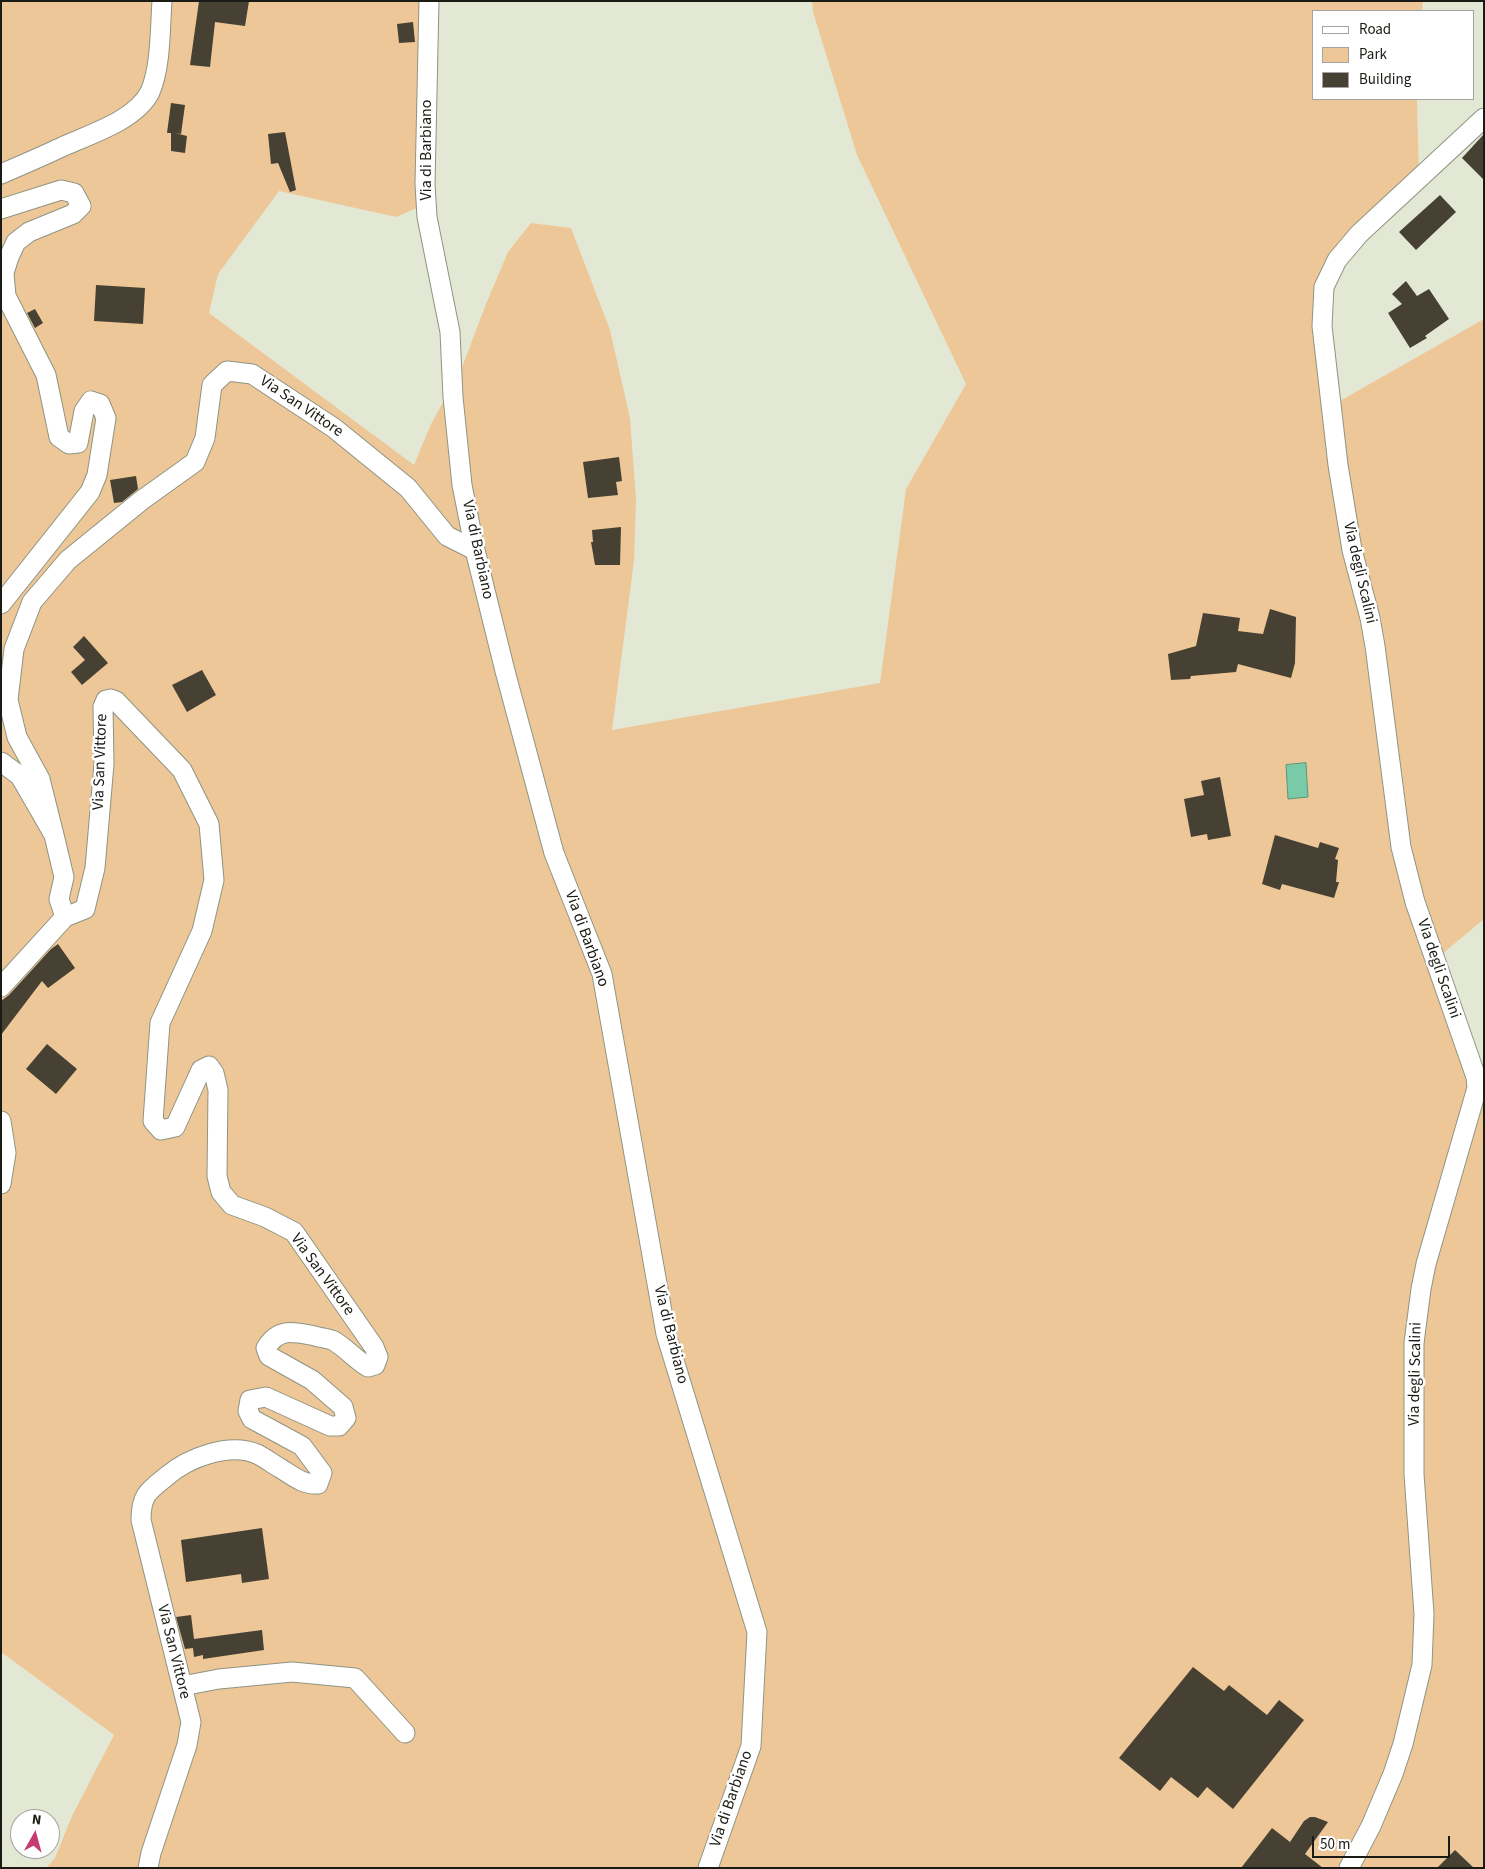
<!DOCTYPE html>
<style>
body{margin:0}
#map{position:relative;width:1485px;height:1869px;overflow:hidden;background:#e3e8d5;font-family:"Source Sans 3",sans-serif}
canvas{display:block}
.frame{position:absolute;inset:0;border:2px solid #191b14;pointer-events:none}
.legend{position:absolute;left:1312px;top:10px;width:162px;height:90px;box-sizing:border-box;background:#fff;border:1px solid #a3a4a1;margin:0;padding:6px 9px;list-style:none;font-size:15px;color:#191b14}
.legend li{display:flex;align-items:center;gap:10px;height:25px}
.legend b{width:25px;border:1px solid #a3a4a1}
.north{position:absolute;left:10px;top:1809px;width:50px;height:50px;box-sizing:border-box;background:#fff;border:1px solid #a3a4a1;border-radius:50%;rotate:7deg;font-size:14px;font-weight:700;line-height:20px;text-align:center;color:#191b14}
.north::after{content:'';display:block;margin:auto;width:18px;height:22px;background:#c73c70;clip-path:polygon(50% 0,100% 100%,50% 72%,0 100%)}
.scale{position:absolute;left:1312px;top:1836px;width:138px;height:22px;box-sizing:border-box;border:2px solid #191b14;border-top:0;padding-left:6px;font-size:15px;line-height:18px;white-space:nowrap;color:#191b14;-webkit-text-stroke:4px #fff;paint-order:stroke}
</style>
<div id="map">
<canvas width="1485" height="1869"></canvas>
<div class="frame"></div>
<ul class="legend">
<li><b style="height:6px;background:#fff"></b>Road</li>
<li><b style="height:14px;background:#eec798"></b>Park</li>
<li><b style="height:14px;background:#464132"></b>Building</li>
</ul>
<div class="north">N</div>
<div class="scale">50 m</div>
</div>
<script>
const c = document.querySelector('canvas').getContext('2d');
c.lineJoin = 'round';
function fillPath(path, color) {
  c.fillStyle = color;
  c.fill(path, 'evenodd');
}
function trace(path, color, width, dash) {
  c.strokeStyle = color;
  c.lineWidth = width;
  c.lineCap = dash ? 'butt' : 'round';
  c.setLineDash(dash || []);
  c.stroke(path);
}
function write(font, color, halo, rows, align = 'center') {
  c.font = font + ' "Source Sans 3",sans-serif';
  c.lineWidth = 5;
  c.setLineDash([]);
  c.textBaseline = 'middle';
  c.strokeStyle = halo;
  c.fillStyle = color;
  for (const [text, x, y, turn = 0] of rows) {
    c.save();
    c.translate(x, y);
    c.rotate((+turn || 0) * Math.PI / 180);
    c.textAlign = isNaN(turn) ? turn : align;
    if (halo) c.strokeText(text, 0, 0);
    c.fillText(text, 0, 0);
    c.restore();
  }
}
fillPath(new Path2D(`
 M1 1H431L428 203 396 217 279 191 218 274 209 313 414 465 431 424 461 370 486 304 508 252 531 223 571 228 610 330 630 418 636 499 634 561 612 730 880 683 906 489 966 384 857 155 813 12 812 1H1423L1422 11H1314V99H1417L1419 181 1334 260 1321 317 1331 406 1484 319V919L1435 960 1484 1079V1868H46L55 1858 72 1816 114 1735 1 1652Z`), '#eec798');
const water = new Path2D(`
 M1306 763 1308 797 1288 799 1286 765Z`);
fillPath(water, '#79cba7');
trace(water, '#5c967b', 1);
fillPath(new Path2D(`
 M199 1H249L245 26 215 22 210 67 190 65Z
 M413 22 415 42 399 43 397 24Z
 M171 103 185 105 181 134 175 133 187 136 185 153 171 151V133H167Z
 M285 132 296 190 290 192 278 163 271 164 268 134Z
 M1484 134V180L1462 158Z
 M1440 195 1456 212 1416 250 1399 232Z
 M1406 281 1417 296 1429 289 1449 319 1425 336 1427 338 1410 348 1388 313 1402 304 1392 294Z
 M96 285 145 288 143 324 94 321Z
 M35 309 43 323 35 328 27 313Z
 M619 457 622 481 616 482 618 495 588 498 583 462Z
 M136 476 138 489 122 502 114 503 110 480Z
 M621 527 620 565H595L591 542H593L592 530Z
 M1270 609 1296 617 1295 663 1291 678 1238 664 1236 672 1191 676 1190 679 1171 680 1168 654 1196 646 1203 613 1240 618 1238 631 1263 634Z
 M84 636 108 663 82 685 71 672 85 660 73 647Z
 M202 670 216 695 187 712 172 685Z
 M1220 777 1231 836 1208 840 1207 834 1191 837 1184 799 1204 795 1201 781Z
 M1275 835 1318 848 1320 842 1339 848 1335 859 1338 860 1336 882H1339L1334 898 1282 884 1280 890 1262 884Z
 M58 944 75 968 48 988 42 981 1 1035V1001L9 995 51 949Z
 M47 1044 77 1069 56 1094 26 1069Z
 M262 1528 269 1579 242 1583 241 1574 186 1582 181 1540Z
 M191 1615 194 1639 262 1630 264 1650 203 1659V1655L194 1657 193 1648 185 1649 176 1617Z
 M1193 1667 1224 1691 1229 1685 1267 1715 1279 1700 1304 1720 1233 1809 1207 1787 1198 1798 1171 1777 1160 1791 1119 1758Z
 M1310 1817H1315L1328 1822 1305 1854 1323 1868H1241L1272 1828 1290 1842 1304 1821Z
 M1455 1850 1474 1868H1437Z`), '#464132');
const minor = new Path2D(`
 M429 1 425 184 427 217 450 332 453 397 462 485 475 550 505 671 554 853 602 974 666 1334 757 1632 751 1746 708 1868
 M1 174C22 165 43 156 64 146 91 134 136 120 150 92 161 67 160 29 162 1
 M1 209 61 190 74 193 81 206 73 214 29 232 16 242 9 257 4 273 6 296 46 375 59 437 69 444 78 443 84 411 91 401 100 404 106 418 97 475 90 492 1 604
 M1 762 20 776 54 835 64 877 59 899 65 917
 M54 835 40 779 17 737 8 700 14 649 32 602 68 560 142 500 195 462 205 438 212 385 227 371 252 374 334 428 408 488 447 536 475 550
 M1 987 65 917 85 909 95 868 104 764 103 707 106 700 111 699 116 701 182 770 209 824 214 880 202 931 160 1023 153 1121 161 1130 175 1127 201 1070 209 1066 214 1073 218 1090 217 1176 221 1192 232 1205 265 1217 294 1232 374 1347 378 1357 375 1365 368 1367C356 1360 346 1348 334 1341 329 1338 320 1338 315 1336 294 1332 279 1327 266 1348L269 1356 312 1380 343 1407 346 1418 339 1426H330L266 1397 250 1400 248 1411 252 1419 302 1446 322 1473 318 1484C303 1485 293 1476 280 1468 273 1464 265 1458 257 1454 229 1442 188 1458 167 1476 148 1491 141 1495 141 1520L191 1722 187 1745 151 1853 148 1868
 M1 1121 6 1153 1 1184
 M182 1686 219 1679 292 1672 355 1678 405 1733
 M1349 1868 1371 1826 1393 1774 1403 1744 1422 1665 1424 1614 1414 1474V1343L1421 1289 1426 1264 1477 1088 1476 1077 1415 902 1401 847 1375 646 1370 618 1352 550 1338 465 1322 326 1324 287 1337 260 1359 234 1484 118`);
trace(minor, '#8f9482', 21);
trace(minor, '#fff', 19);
write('16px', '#191b14', '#fff', [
 ["Via di Barbiano",427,150,-90],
 ["Via San Vittore",301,407,34],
 ["Via di Barbiano",477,550,78],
 ["Via degli Scalini",1359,573,77],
 ["Via San Vittore",101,762,-88],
 ["Via di Barbiano",586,939,70],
 ["Via degli Scalini",1438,969,71],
 ["Via San Vittore",322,1275,54],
 ["Via di Barbiano",670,1335,76],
 ["Via degli Scalini",1416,1374,-89],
 ["Via San Vittore",173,1652,76],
 ["Via di Barbiano",732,1799,-71]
]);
</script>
